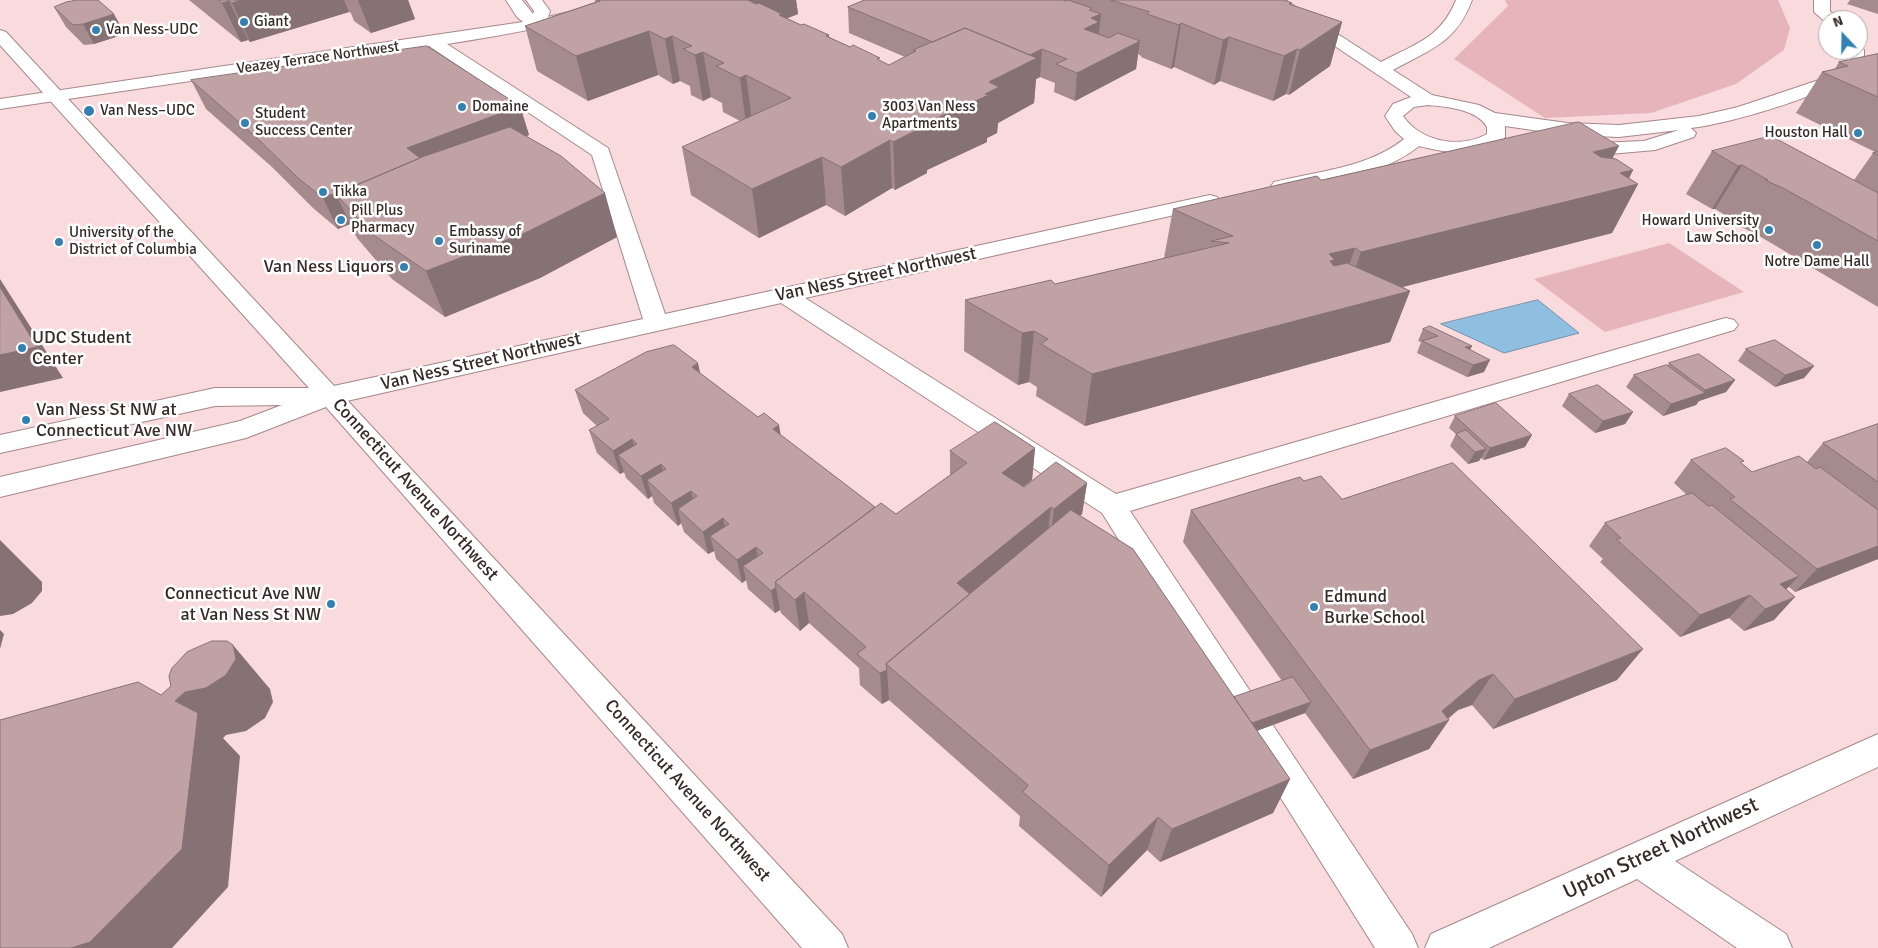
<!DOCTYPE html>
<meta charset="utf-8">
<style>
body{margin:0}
#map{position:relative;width:1878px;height:948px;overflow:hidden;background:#f9dadd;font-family:Signika,sans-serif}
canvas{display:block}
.north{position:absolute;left:1818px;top:10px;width:50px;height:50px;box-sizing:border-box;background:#fff;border:1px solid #afaaaa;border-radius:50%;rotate:339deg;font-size:14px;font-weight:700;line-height:20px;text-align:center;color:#362a2b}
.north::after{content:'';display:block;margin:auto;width:18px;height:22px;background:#3381b3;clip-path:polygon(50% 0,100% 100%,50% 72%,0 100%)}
</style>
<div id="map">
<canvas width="1878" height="948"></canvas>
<div class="north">N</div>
</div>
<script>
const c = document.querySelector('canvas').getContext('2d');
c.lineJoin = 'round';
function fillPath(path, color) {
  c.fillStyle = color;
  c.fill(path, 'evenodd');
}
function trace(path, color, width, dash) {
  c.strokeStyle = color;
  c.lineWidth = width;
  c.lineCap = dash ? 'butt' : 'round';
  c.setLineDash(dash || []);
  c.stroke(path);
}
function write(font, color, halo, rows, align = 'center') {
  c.font = font + ' Signika,sans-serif';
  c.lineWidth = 5;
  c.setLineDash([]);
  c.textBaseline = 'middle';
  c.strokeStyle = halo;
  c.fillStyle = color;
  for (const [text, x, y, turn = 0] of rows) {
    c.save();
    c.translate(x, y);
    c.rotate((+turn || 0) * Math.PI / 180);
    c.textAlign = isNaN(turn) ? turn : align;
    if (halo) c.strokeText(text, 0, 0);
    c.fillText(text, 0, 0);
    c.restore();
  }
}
fillPath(new Path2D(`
 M1505 0H1778L1790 28 1784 50 1736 84 1651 113 1545 118 1454 59 1508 6Z
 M1669 243 1744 292 1605 332 1534 279Z`), '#e6b5ba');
const water = new Path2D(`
 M1538 300 1579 333 1504 353 1441 324Z`);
fillPath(water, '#8ebee0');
trace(water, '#7492aa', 1);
const minor = new Path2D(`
 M506 0H522L533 14 534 11 526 0H542L550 11 548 17 617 0H642L639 3C576 21 513 34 447 44L608 148 665 314 1210 195 1217 197 1220 201 1217 205 1210 207 805 298 1116 494 1718 320 1726 318 1734 320 1738 325 1734 330 1130 511 1412 934 1418 948H1375L1102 513 781 303 329 405 320 402 316 396 320 390 329 387 643 319 592 155 429 46 0 109V99L523 22 517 17Z
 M1266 0H1285L1381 62C1415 44 1441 38 1456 0H1472C1456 43 1431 49 1393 70L1432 95 1479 105 1495 113 1567 123 1619 125 1699 116 1738 107 1819 80 1848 61V50H1858V45L1864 50V63C1844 92 1728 124 1691 128L1696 133 1694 137 1655 150 1598 155 1591 153 1588 149 1591 145 1598 143 1644 141 1679 130 1619 137 1567 135 1505 126V137C1489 161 1442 152 1419 146 1381 177 1327 181 1281 192L1274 190 1271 186 1274 182C1318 171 1368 168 1404 139L1395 131 1385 116 1393 104 1411 97ZM1428 105C1447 107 1477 109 1487 127V134C1460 149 1421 142 1403 116L1414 107Z
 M1814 0H1830V11L1839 20H1828V24L1814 12Z
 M1878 734V767L1675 861 1786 934 1792 948H1737L1637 879 1489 948H1425L1431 934Z`);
const major = new Path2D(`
 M0 30 6 32 842 934 848 948H802L326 407 246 438 0 497V477L240 421 282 405 215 406 0 453V435L215 388H309L0 45Z`);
trace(minor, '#a5888b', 2);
trace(major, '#a5888b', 2);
fillPath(minor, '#fff');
fillPath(major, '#fff');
fillPath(new Path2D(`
 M189 0H408L415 19 371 33 354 21 351 13 349 12 250 42 248 40 241 42Z
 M595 0H796L798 14 787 18 801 25 829 35V37L889 65 905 57 849 33 848 7 865 0H1284L1292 3 1291 5 1342 22 1330 66 1289 95 1286 94 1273 101 1220 81 1214 85 1174 67 1171 69 1141 57V56L1138 54 1136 69 1075 101 1054 92 1055 83 1040 77 1036 79 1034 103 998 123 997 133 987 138V142L927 170V173L895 190 892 188 845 216 826 205 759 238 691 195 682 147 740 121 723 112 722 103 711 97 703 101 691 95 690 86 680 81 673 84 658 75 588 101 537 71 525 26 595 2Z
 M1850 0H1878V14L1847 4Z
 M54 7 125 34 94 44 84 45 66 27Z
 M1878 54V307L1756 234 1737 225 1738 223 1715 209H1712L1686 194 1712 151 1854 180 1873 153 1875 152 1796 113 1822 72 1835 69 1839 62Z
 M191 80 520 106 529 135 526 136 617 237 540 278 445 317 392 279 357 238 350 224 338 229 313 208 272 167 206 109Z
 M1613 158 1633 170 1629 178 1638 184 1612 233 1403 287 1410 291 1390 342 1085 426 1036 396 1037 387 1029 382 1018 385 964 351 965 300 1055 284 1165 258H1164L1173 209 1321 180Z
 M1423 329 1470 350 1484 372 1467 377 1417 353 1421 342 1418 341Z
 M1746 349 1814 366 1804 378 1775 387 1738 361Z
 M1669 363 1735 380 1726 392 1699 401 1696 405 1663 416 1626 387 1634 375 1668 365Z
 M700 373 875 507 896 514 950 475V451L1035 448 1032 480 1023 487 1087 483 1082 514 1080 516 1234 697 1282 681 1183 542 1191 510 1304 481 1342 499 1617 680 1493 729 1472 705 1458 710 1448 719 1449 720 1429 749 1353 779 1305 713 1257 731 1290 779 1273 813 1160 862 1147 850 1101 897 1019 826 1020 816 889 700 882 704 860 685 859 668 809 623 800 631 781 613 780 610 775 613 748 589 746 580 742 583 716 559 714 551 708 554 684 532 681 523 678 526 654 503 652 496 648 499 626 478 624 472 620 474 597 453 589 430 597 426 583 413 575 390Z
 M1569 394 1633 412 1625 424 1595 433 1562 406Z
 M1455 416 1525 447 1484 460 1481 458 1479 461 1468 464 1450 446 1456 434 1449 428Z
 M1878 424V559L1795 592 1789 587 1786 589 1774 620 1744 631 1729 618 1680 637 1600 562 1603 559 1589 546 1605 523 1687 495 1674 483 1691 460 1742 464 1752 472 1807 462 1823 443Z`), '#a58b8e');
fillPath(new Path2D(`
 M241 0H344L349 12 250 42 232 3Z
 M358 0H408L415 19 371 33Z
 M738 0H796L798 14 783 20Z
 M229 1 248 40 241 42 222 3Z
 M114 14 125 34 94 44 83 24Z
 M1101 14 1098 41 1084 29 1091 18Z
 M1342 22 1330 66 1289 95 1300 50Z
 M1181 23 1174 67 1171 69 1179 25Z
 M649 31 658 75 588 101 576 56Z
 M672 36 680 81 673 84 665 39Z
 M1229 37 1220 81 1214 85 1223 40Z
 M1140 41 1136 69 1075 101 1077 73Z
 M1042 49 1040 77 1036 79 1034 103 998 123 997 133 987 138V142L927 170V173L895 190 893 142 989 82 1021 59Z
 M1297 49 1286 94 1273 101 1284 56Z
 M703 52 711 97 703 101 695 55Z
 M746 75 752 121 746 124 740 78Z
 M520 106 529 135 429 175 336 194 350 224 338 229 323 198 407 148Z
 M890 140 892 188 845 216 841 167Z
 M1619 146 1594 194 1593 152Z
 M822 157 826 205 759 238 752 189Z
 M1742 165 1715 209H1712L1738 166Z
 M1633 170 1624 188 1638 184 1612 233 1344 302 1361 252 1620 173Z
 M605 193 617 237 540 278 445 317 426 271Z
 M1355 248 1338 298 1329 254Z
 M0 279 63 378 0 392Z
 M1410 291 1390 342 1085 426 1092 374Z
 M1034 331 1029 382 1018 385 1022 333Z
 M1472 346 1466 358 1465 347Z
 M1490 360 1484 372 1467 377 1473 365Z
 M698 363 703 386 692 367Z
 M1814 366 1804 378 1775 387 1785 375Z
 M1735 380 1726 392 1699 401 1696 405 1663 416 1671 404 1701 394 1705 390Z
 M1633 412 1625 424 1595 433 1603 421Z
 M779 425 783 448 773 429Z
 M1532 435 1525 447 1484 460 1490 448Z
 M632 439 639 462 618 455 624 472 620 474 613 451Z
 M1035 448 1032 480 1000 505 1002 473Z
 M1486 449 1479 461 1468 464 1475 452Z
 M661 464 667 487 647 480 652 496 648 499 641 476Z
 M1087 483 1082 514 1050 541 1054 509Z
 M691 491 696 514 678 509 681 523 678 526 671 503Z
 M1051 507 1047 539 890 667 957 583Z
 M723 518 728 541 710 536 714 551 708 554 703 532Z
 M0 540 42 582V591L32 603 13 614 0 616Z
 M1878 546V559L1795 592 1817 569Z
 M756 547 760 570 743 566 746 580 742 583 737 560Z
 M1799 576 1777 599 1780 584Z
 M776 587 780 610 775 613 771 591Z
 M804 592 809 623 800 631 795 600Z
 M1750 595 1729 618 1680 637 1700 615Z
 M1795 597 1774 620 1744 631 1765 609Z
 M0 630 4 634 0 649Z
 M233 645 270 689 273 702 265 718 246 731 226 735 223 738 240 756 228 887 172 948H71L175 701Z
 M1643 649 1617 680 1493 729 1515 699Z
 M887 670 889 700 882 704 880 673Z
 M1493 674 1472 705 1458 710 1445 721 1449 720 1429 749 1353 779 1370 750 1442 711 1479 680Z
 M1311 702 1305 713 1226 742 1230 731Z
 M1290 779 1273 813 1160 862 1172 829Z
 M1158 817 1147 850 1101 897 1109 865Z`), '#867174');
const building = new Path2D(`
 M78 0H98L114 14 83 24 73 25 54 7 66 2Z
 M219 0H241L232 3 229 1 222 3Z
 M598 0H748L756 4 759 3 782 14 779 15 801 25 804 24 829 35 826 36 850 47 853 45 880 58 877 59 889 65 916 51 913 50 965 28 1037 58 989 82 999 87 985 94 989 95 923 124 927 125 893 142 890 140 841 167 822 157 752 189 682 147 791 98 746 75 740 78 716 66 724 63 703 52 695 55 683 49 692 46 672 36 665 39 649 31 576 56 525 26 600 1Z
 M865 0H1063L1065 1 1068 0 1092 8 1089 10 1101 14 1091 18 1099 22 1084 29 1109 38 1118 33 1140 41 1077 73 1056 64 1067 59 1042 49 1030 55 965 28 933 42 848 7Z
 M1111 0H1284L1292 3 1289 4 1342 22 1300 50 1297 49 1284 56 1229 37 1223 40 1181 23 1179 25 1147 14 1149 12Z
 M427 46 520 106 407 148 420 158 354 186 323 198 298 178 257 138 191 80Z
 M1878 54V97L1822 72 1848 66 1839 62Z
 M1579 122 1619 146 1593 152 1601 157 1616 159 1633 170 1620 173 1638 184 1361 252 1355 248 1329 254 1335 260 1330 261 1334 266 1347 263 1410 291 1092 374 1041 344 1048 339 1034 331 1022 333 965 300 1051 280 1055 284 1229 243 1211 241 1233 236 1173 209 1317 176 1321 180Z
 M510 127 561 156 605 193 525 233 426 271 372 234 336 194 422 157Z
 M1771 136 1878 193V241L1785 189 1765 180H1768L1742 165 1738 166 1712 151Z
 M1878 152V155L1873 153Z
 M0 287 37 347 0 355Z
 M1430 326 1472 346 1465 347 1490 360 1473 365 1422 341 1438 336 1423 329Z
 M1775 340 1814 366 1785 375 1746 349Z
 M674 345 698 363 692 367 758 417 764 413 779 425 773 429 875 507 775 582 776 587 771 591 743 566 763 553 756 547 737 560 710 536 729 524 723 518 703 532 678 509 697 496 691 491 671 503 647 480 666 469 661 464 641 476 618 455 637 444 632 439 613 451 589 430 609 419 575 390 646 352Z
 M1699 354 1735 380 1705 390 1669 363Z
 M1667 365 1705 393 1671 404 1634 375Z
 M1598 385 1633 412 1603 421 1569 394Z
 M1496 403 1532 435 1490 448 1455 416Z
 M995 422 1035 448 1002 473 1024 487 1056 462 1087 483 1054 509 1051 507 957 583 970 594 886 664 887 670 880 673 857 654 866 647 804 592 795 600 775 582 881 503 896 514 967 463 950 451Z
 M1878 424V482L1823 443Z
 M1466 430 1486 449 1475 452 1456 434Z
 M1726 448 1744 461 1740 462 1752 472 1799 456 1816 469 1820 467 1878 510V546L1817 569 1730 499 1735 497 1691 460Z
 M1453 463 1643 649 1515 699 1493 674 1479 680 1442 711 1449 720 1370 750 1191 510 1300 477 1304 481 1321 476 1342 499Z
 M1692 493 1708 506 1712 505 1799 576 1780 584 1795 597 1765 609 1750 595 1700 615 1616 539 1621 538 1605 523Z
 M1071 510 1133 549 1290 779 1172 829 1158 817 1109 865 1023 792 1028 785 886 664Z
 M212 641H227L233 645 236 659 226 675 206 688 185 692 175 701 198 713 182 849 90 942 71 948H0V720L138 682 161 695 171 686 169 676 172 668 187 652Z
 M1293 677 1311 702 1252 723 1234 697Z`);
fillPath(building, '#c0a2a5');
trace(building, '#867174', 1);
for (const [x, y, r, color] of [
 [244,22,5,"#3381b3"],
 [96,30,5,"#3381b3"],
 [462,107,5,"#3381b3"],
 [89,111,6,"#3381b3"],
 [872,116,5,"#3381b3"],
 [245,123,5,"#3381b3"],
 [1858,133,5,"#3381b3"],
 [323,192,5,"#3381b3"],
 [341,220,5,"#3381b3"],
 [1769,230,5,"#3381b3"],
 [439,241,5,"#3381b3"],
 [59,242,5,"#3381b3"],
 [1817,245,5,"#3381b3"],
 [404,267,5,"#3381b3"],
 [22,348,5,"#3381b3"],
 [26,420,5,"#3381b3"],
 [331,604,5,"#3381b3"],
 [1314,607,5,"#3381b3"]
]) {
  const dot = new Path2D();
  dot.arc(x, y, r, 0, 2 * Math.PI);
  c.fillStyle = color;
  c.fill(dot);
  trace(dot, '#fff', 2);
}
write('15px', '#362a2b', '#fff', [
 ["Giant",254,22],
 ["Van Ness-UDC",106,30],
 ["Domaine",472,107],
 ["3003 Van Ness",882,107],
 ["Apartments",882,124],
 ["Van Ness–UDC",100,111],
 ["Student",255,114],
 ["Success Center",255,131],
 ["Houston Hall",1848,133,"right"],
 ["Tikka",333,192],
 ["Pill Plus",351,211],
 ["Pharmacy",351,228],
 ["Howard University",1759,221,"right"],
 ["Law School",1759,238,"right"],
 ["Embassy of",449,232],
 ["Suriname",449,249],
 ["University of the",69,233],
 ["District of Columbia",69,250],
 ["Notre Dame Hall",1817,262,"center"]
], 'left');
write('15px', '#362a2b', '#fff', [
 ["Veazey Terrace Northwest",318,58,-8]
]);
write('18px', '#362a2b', '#fff', [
 ["Van Ness Liquors",394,267,"right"],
 ["UDC Student",32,338],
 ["Center",32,359],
 ["Van Ness St NW at",36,410],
 ["Connecticut Ave NW",36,431],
 ["Connecticut Ave NW",321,594,"right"],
 ["at Van Ness St NW",321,615,"right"],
 ["Edmund",1324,597],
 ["Burke School",1324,618]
], 'left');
write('18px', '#362a2b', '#fff', [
 ["Van Ness Street Northwest",876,275,-12],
 ["Van Ness Street Northwest",481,362,-13],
 ["Connecticut Avenue Northwest",415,490,48],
 ["Connecticut Avenue Northwest",687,791,48]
]);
write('21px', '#362a2b', '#fff', [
 ["Upton Street Northwest",1661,849,-25]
]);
</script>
